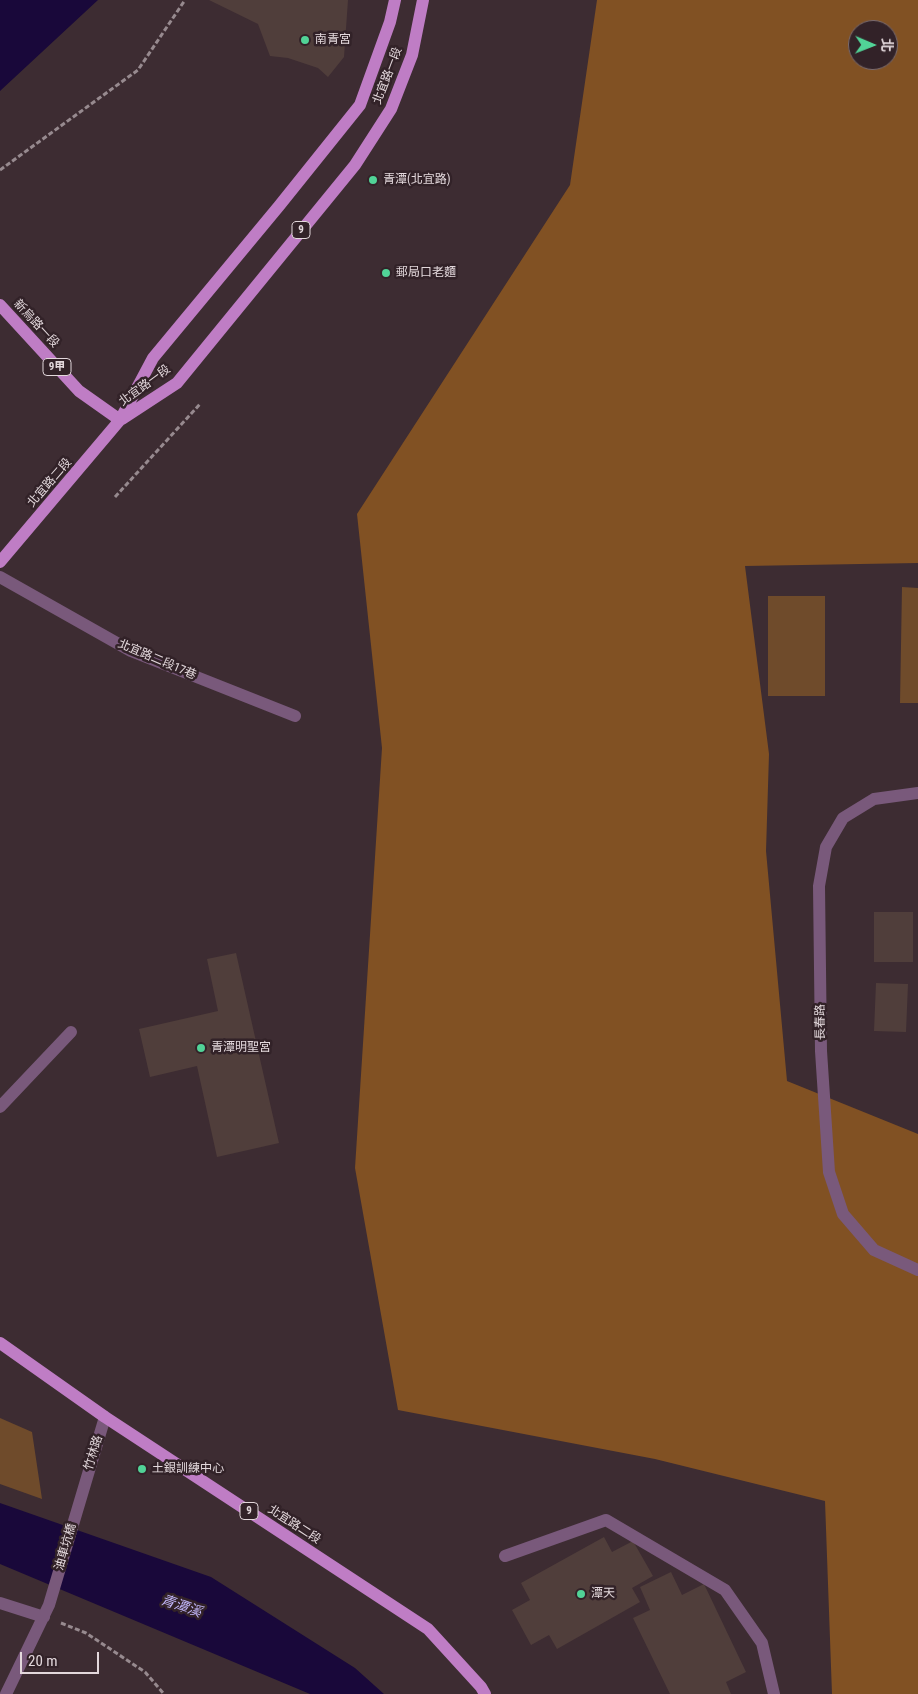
<!DOCTYPE html>
<meta charset="utf-8">
<style>
body{margin:0}
#map{position:relative;width:918px;height:1694px;overflow:hidden;background:#3d2c32;font-family:"Roboto Condensed","Noto Sans TC",sans-serif}
canvas{display:block}
.north{position:absolute;left:848px;top:20px;width:50px;height:50px;box-sizing:border-box;background:#322228;border:1px solid #796b70;border-radius:50%;rotate:91deg;font-size:14px;font-weight:700;line-height:20px;text-align:center;color:#e3d8dc}
.north::after{content:'';display:block;margin:auto;width:18px;height:22px;background:#51d397;clip-path:polygon(50% 0,100% 100%,50% 72%,0 100%)}
.scale{position:absolute;left:20px;top:1652px;width:79px;height:22px;box-sizing:border-box;border:2px solid #e3d8dc;border-top:0;padding-left:6px;font-size:15px;line-height:18px;white-space:nowrap;color:#e3d8dc;-webkit-text-stroke:4px #322228;paint-order:stroke}
</style>
<div id="map">
<canvas width="918" height="1694"></canvas>
<div class="north">北</div>
<div class="scale">20 m</div>
</div>
<script>
const c = document.querySelector('canvas').getContext('2d');
c.lineJoin = 'round';
function fillPath(path, color) {
  c.fillStyle = color;
  c.fill(path, 'evenodd');
}
function trace(path, color, width, dash) {
  c.strokeStyle = color;
  c.lineWidth = width;
  c.lineCap = dash ? 'butt' : 'round';
  c.setLineDash(dash || []);
  c.stroke(path);
}
function write(font, color, halo, rows, align = 'center') {
  c.font = font + ' "Roboto Condensed","Noto Sans TC",sans-serif';
  c.lineWidth = 5;
  c.setLineDash([]);
  c.textBaseline = 'middle';
  c.strokeStyle = halo;
  c.fillStyle = color;
  for (const [text, x, y, turn = 0] of rows) {
    c.save();
    c.translate(x, y);
    c.rotate((+turn || 0) * Math.PI / 180);
    c.textAlign = isNaN(turn) ? turn : align;
    if (halo) c.strokeText(text, 0, 0);
    c.fillText(text, 0, 0);
    c.restore();
  }
}
fillPath(new Path2D(`
 M902 587 918 588V703H900Z
 M768 596H825V696H768Z
 M0 1418 32 1432 42 1499 0 1484Z`), '#6f4b2b');
fillPath(new Path2D(`
 M597 0H918V563L745 566 769 754 766 851 787 1081 918 1134V1694H832L825 1501 655 1459 398 1410 355 1168 382 748 357 514 570 185ZM858 30H888V60H858Z`), '#815123');
fillPath(new Path2D(`
 M0 0H98L0 91Z
 M0 1503 211 1577 355 1668 384 1694H310L0 1564Z`), '#19083a');
fillPath(new Path2D(`
 M209 0H348L344 57 328 77 318 68 288 58 270 56 258 24Z
 M874 912H913V962H874Z
 M236 953 279 1143 217 1157 197 1066 150 1077 139 1029 218 1011 207 959Z
 M876 983 908 984 906 1032 874 1031Z
 M604 1537 612 1552 633 1541 653 1576 632 1588 640 1602 557 1649 549 1635 531 1645 512 1610 530 1600 521 1583Z
 M671 1572 682 1595 704 1584 746 1672 726 1682 731 1694H670L633 1618 650 1610 640 1587Z`), '#503e3b');
trace(new Path2D(`
 M0 170 138 70 185 0
 M115 497 200 404
 M61 1623 86 1633 145 1672 164 1694`), '#978a8f', 3, [5, 2.5]);
trace(new Path2D(`
 M0 577 131 651 295 716
 M918 793 874 799 843 818 826 847 819 886 821 1051 829 1172 843 1214 874 1250 918 1270
 M0 1107 71 1032
 M505 1556 606 1520 725 1590 762 1643 774 1694
 M0 1603 44 1617
 M6 1694 49 1605 105 1417`), '#79597b', 12);
trace(new Path2D(`
 M0 305 79 391 120 420
 M122 419 177 383 355 165 391 109 412 55 423 0
 M0 562 120 420 153 358 279 206 360 105 390 22 395 0
 M0 1343 105 1417 428 1629 481 1687 485 1694`), '#bf7dc5', 12);
for (const [x, y, r, color] of [
 [305,40,5,"#51d397"],
 [373,180,5,"#51d397"],
 [386,273,5,"#51d397"],
 [201,1048,5,"#51d397"],
 [142,1469,5,"#51d397"],
 [581,1594,5,"#51d397"]
]) {
  const dot = new Path2D();
  dot.arc(x, y, r, 0, 2 * Math.PI);
  c.fillStyle = color;
  c.fill(dot);
  trace(dot, '#322228', 2);
}
for (const [x, y, w] of [
 [301,230,18],
 [57,367,28],
 [249,1511,18]
]) {
  const box = new Path2D();
  box.roundRect(x - w / 2, y - 8.5, w, 17, 4);
  c.fillStyle = '#322228';
  c.fill(box);
  trace(box, '#e3d8dc', 1);
}
write('bold 11px', '#e3d8dc', null, [
 ["9",301,230],
 ["9甲",57,367],
 ["9",249,1511]
]);
write('12px', '#e3d8dc', '#322228', [
 ["南青宮",315,40],
 ["青潭(北宜路)",383,180],
 ["郵局口老麵",396,273],
 ["青潭明聖宮",211,1048],
 ["土銀訓練中心",152,1469],
 ["潭天",591,1594]
], 'left');
write('12px', '#e3d8dc', '#322228', [
 ["北宜路一段",388,76,-69],
 ["新烏路一段",36,324,47],
 ["北宜路一段",145,386,-36],
 ["北宜路二段",50,483,-49],
 ["北宜路二段17巷",157,660,23],
 ["長春路",821,1022,-91],
 ["竹林路",94,1453,-73],
 ["北宜路二段",294,1525,33],
 ["油車坑橋",66,1547,-74]
]);
write('italic 14px', '#c0b5f8', '#322228', [
 ["青潭溪",181,1607,19]
]);
</script>
